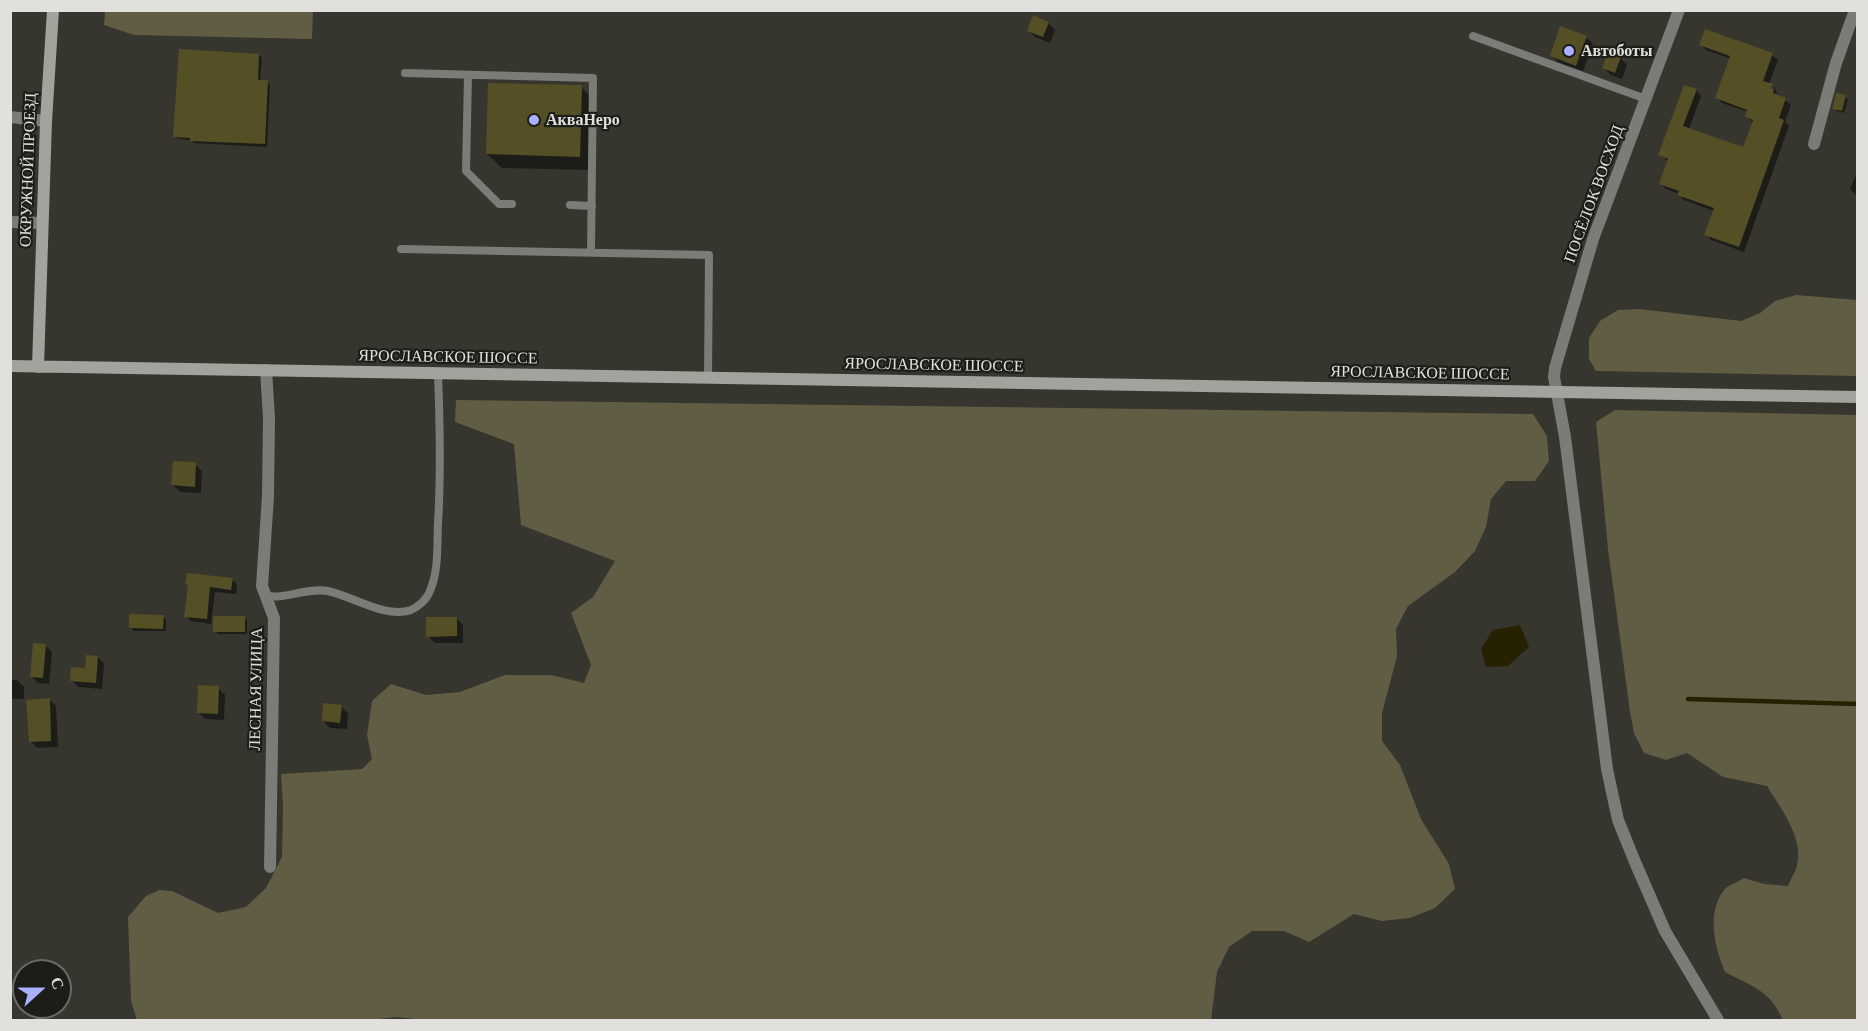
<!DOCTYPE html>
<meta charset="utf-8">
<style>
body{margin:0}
#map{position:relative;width:1868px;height:1031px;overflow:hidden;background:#36352e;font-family:"Crimson Pro",serif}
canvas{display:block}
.frame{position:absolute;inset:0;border:12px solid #e1e0dc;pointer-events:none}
.north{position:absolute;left:12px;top:959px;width:60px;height:60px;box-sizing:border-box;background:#1c1c19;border:2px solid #6b6a67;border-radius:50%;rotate:69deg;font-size:16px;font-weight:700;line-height:24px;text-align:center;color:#e1e0dc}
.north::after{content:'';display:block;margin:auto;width:21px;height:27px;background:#aab0fb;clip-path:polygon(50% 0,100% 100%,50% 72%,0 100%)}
</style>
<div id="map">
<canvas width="1868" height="1031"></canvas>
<div class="frame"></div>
<div class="north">С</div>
</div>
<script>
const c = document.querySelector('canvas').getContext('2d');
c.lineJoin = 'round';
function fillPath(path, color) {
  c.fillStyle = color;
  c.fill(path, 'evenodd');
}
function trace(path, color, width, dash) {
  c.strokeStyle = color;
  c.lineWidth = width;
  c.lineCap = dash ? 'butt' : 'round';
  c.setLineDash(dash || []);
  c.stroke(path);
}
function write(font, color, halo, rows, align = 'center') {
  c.font = font + ' "Crimson Pro",serif';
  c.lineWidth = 4.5;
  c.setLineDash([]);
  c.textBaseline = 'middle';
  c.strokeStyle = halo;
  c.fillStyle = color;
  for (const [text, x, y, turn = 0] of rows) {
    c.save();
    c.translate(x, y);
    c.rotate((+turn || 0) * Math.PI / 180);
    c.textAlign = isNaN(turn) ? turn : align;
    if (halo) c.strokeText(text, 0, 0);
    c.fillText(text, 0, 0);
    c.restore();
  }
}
fillPath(new Path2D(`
 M105 11H313L312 39 134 35 104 25Z
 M1796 295 1857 300V376L1596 371 1589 359V338L1600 321 1618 310 1639 309 1741 321 1760 313 1775 301Z
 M456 400 1533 414 1547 436 1549 461 1535 481H1506L1491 499 1486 527 1475 551 1455 572 1408 606 1396 629 1397 656 1382 713V741L1400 765 1421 819 1449 864 1455 889 1435 908 1410 918 1382 921 1354 914 1309 942 1284 931H1252L1229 947 1217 972 1211 1020H424L396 1017 371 1020H137L131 1001 128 917 146 896 159 890 172 891 218 913 246 907 266 888 282 857 283 807 281 774 362 769 372 759 367 735 372 701 391 684 426 695 460 692 505 675H551L584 683 591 665 571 613 593 597 615 561 521 525 514 444 455 422Z
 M1615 410 1857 415V1020H1783C1769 989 1752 987 1725 972 1715 948 1706 913 1724 890 1728 885 1738 882 1744 878L1764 884 1788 886C1790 880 1794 874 1796 869 1806 840 1781 809 1767 786L1723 777 1687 753 1666 760 1644 753 1634 733 1630 712 1608 549 1596 422Z`), '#615d44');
fillPath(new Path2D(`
 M1520 625 1529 647 1508 666 1486 667 1481 649 1493 630Z`), '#262103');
fillPath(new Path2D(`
 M1048 23 1055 30 1050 43 1035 37 1028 30Z
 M1586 37 1593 44 1583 71 1558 62 1552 55Z
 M1701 44 1772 55 1778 60 1769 84 1773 86H1770L1769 96 1773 87 1777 91 1776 93 1791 105 1785 122 1789 126 1744 252 1711 240 1706 234 1714 211 1684 200 1679 194 1666 189 1661 184 1669 162 1660 155 1696 90 1701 96 1689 129 1744 149 1753 122 1746 117 1748 112 1722 103 1717 98 1731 59 1706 50Z
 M259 55 262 58 260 82H267L270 85 267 147 194 143 191 140 178 139 175 136Z
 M1620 58 1627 65 1622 79 1611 75 1604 68Z
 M581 87 595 101 594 170 502 168 487 154Z
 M1845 97 1848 100 1844 113 1837 111 1834 108Z
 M1858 170V197L1850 189Z
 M195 464 202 471 201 493 180 492 173 485Z
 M232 579 237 585 236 594 215 592 211 624 191 621 186 616 190 586Z
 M163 616 166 619V631H134L131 628Z
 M244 617 247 620V634H218L215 631Z
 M456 618 463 625V643H435L428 636Z
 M45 645 52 652 49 684 38 683 31 676Z
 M98 657 104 664 102 689 78 687 72 680 86 670Z
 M10 680H17L24 687V699H10Z
 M218 688 225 695 224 720 205 719 198 712Z
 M49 699 56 706 58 747 37 748 30 741Z
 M341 706 348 713 347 729 330 728 323 721Z`), '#0007');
trace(new Path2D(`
 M1688 699 1858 704`), '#262103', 4.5);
fillPath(new Path2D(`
 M1033 15 1049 22 1043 37 1027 31Z
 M1560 26 1587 36 1576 66 1550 56Z
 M1705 29 1773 53 1763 81 1773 84 1771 88 1774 89 1773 93 1786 98 1779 118 1784 120 1739 247 1704 235 1714 208 1677 195 1679 191 1659 184 1668 159 1658 155 1684 85 1697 89 1683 126 1743 147 1753 120 1745 117 1747 110 1715 98 1730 56 1699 45Z
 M179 49 259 54 258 80H268L265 144 190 141V138L173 137Z
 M1608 52 1621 57 1615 73 1602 68Z
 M488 83 582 85 580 157 486 154Z
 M1836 93 1846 95 1842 111 1832 109Z
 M173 461 196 462 195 487 171 485Z
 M187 573 233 578 231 590 210 587 207 619 184 617 188 585 185 584Z
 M129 614 164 615 163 629 129 628Z
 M213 616H245V632H213Z
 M426 617H457V636L426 637Z
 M33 643 46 644 43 678 30 677Z
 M86 655 98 656 96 683 70 681 71 667 85 668Z
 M198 685 219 686 218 714 197 713Z
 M50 698 51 741 29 742 26 700Z
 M323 703 342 705 340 723 322 721Z`), '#554f26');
trace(new Path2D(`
 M1473 36 1646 99
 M405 73 593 78 591 252
 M468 75 466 171 499 204H512
 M570 205 592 206
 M401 249 709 255 708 378
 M265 595C282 601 306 587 328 591 352 596 386 619 411 610 417 607 424 602 428 595 439 574 437 548 438 524 441 474 440 424 438 374`), '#7b7b77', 8);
trace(new Path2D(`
 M1679 10 1593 239 1555 368 1554 377 1565 437 1607 769 1618 820 1635 862 1665 931 1718 1020
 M10 117 46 121
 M1814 144 1836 63 1855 10
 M10 222 42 223
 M266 370 269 418 268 496 262 586 274 618 270 867`), '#7b7b77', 12);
trace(new Path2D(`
 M10 366 1858 397
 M38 367 46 121 53 10`), '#a3a29d', 12);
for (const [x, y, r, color] of [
 [1569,51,6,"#aab0fb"],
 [534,120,6,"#aab0fb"]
]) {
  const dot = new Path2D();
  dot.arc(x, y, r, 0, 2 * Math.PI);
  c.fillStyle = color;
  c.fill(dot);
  trace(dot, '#1c1c19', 2);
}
write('bold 16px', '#e1e0dc', '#1c1c19', [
 ["Автоботы",1581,51],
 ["АкваНеро",546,120]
], 'left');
write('16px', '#e1e0dc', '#1c1c19', [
 ["ОКРУЖНОЙ ПРОЕЗД",28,170,-88],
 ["ПОСЁЛОК ВОСХОД",1594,194,-70],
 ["ЯРОСЛАВСКОЕ ШОССЕ",448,357,1],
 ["ЯРОСЛАВСКОЕ ШОССЕ",934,365,1],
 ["ЯРОСЛАВСКОЕ ШОССЕ",1420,373,1],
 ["ЛЕСНАЯ УЛИЦА",256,689,-89]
]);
</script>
